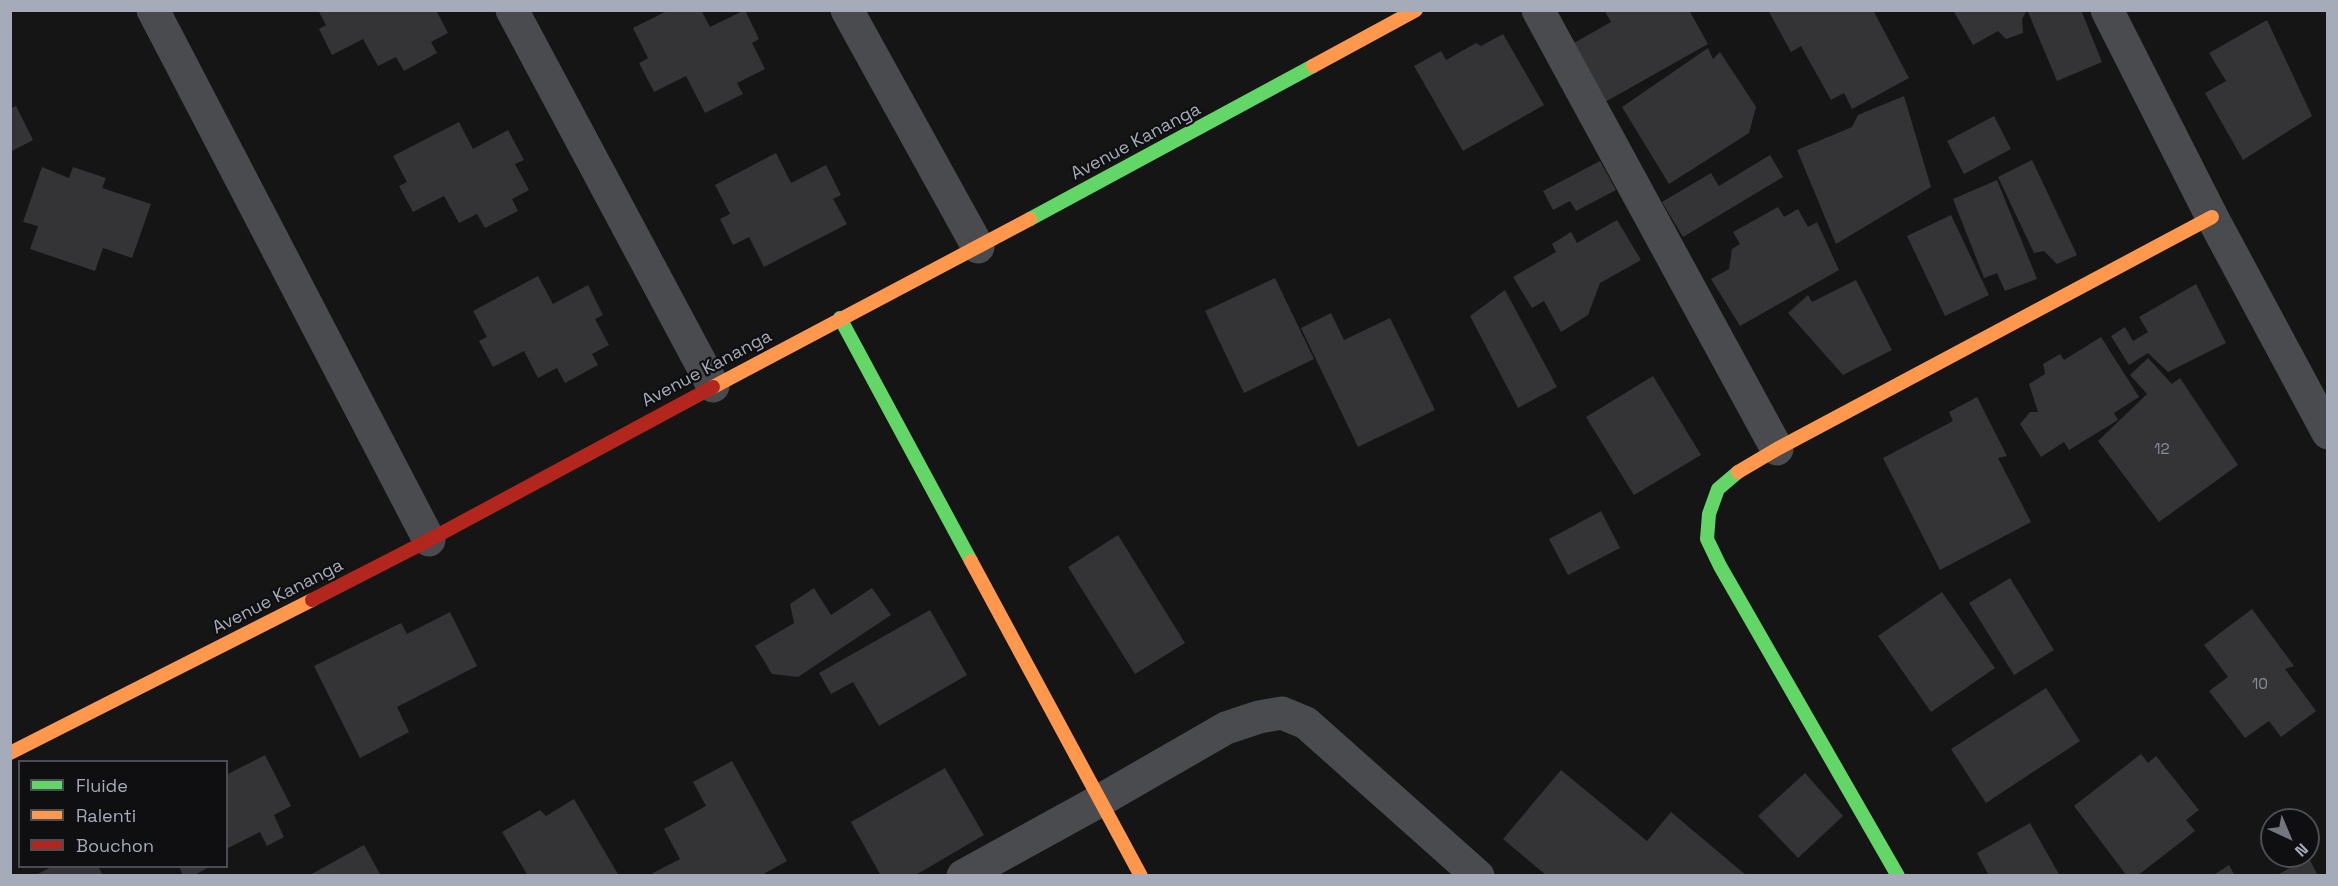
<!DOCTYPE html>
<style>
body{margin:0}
#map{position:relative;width:2338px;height:886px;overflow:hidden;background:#151515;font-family:"Space Grotesk",sans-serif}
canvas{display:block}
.frame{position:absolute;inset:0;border:12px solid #a5abb8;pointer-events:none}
.legend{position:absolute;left:18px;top:760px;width:210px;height:108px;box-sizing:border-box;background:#0f0f11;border:2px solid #4b4d54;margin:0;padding:8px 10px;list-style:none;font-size:18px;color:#a5abb8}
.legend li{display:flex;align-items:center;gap:12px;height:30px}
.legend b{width:30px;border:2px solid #4b4d54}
.north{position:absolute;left:2260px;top:808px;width:60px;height:60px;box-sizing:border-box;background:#0f0f11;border:2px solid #4b4d54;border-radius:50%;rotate:136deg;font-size:16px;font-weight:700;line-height:24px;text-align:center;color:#a5abb8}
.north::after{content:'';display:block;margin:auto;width:21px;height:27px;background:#73767f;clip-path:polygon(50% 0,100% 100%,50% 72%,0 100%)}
</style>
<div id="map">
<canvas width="2338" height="886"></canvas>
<div class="frame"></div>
<ul class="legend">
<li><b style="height:8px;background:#63d668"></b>Fluide</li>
<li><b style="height:8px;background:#ff974d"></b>Ralenti</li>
<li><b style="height:8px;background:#b3261e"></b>Bouchon</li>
</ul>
<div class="north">N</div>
</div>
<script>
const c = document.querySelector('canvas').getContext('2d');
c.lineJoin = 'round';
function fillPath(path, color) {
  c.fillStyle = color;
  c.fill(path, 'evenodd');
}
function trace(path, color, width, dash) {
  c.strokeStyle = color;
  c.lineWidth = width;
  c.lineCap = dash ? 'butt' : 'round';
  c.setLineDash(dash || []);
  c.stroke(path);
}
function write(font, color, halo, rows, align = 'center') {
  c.font = font + ' "Space Grotesk",sans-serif';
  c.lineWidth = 4.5;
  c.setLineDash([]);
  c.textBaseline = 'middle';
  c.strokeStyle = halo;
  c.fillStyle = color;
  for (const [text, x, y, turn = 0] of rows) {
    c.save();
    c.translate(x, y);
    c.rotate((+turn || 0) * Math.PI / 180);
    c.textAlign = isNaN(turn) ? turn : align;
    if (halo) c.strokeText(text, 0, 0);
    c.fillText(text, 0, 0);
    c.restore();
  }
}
fillPath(new Path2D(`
 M318 10H436L448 33 431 42 437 53 404 71 396 57 378 66 363 39 332 55 319 29 326 25Z
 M669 10H701L710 27 745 10 759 39 752 43 765 69 737 83 743 94 705 113 686 76 654 92 639 63 648 58 633 28Z
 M1604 10H1689L1708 44 1598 106 1565 48 1611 22Z
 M1768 10H1873L1909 78 1852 109 1844 93 1831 100 1801 46 1791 52Z
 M1953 10H2027L2022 19 2023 33 2006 39 1998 31 1973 45Z
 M2033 10H2081L2102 62 2057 81 2028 12Z
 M2267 20 2312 116 2243 160 2205 93 2226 81 2209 53Z
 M1503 34 1544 105 1463 151 1414 66 1441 51 1446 60 1476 43 1481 46Z
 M1708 48 1713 59 1720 52 1756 107 1749 133 1669 184 1622 107Z
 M1904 96 1931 187 1836 244 1797 150 1852 127 1858 115Z
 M16 106 33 140 10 152V109Z
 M1994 116 2011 149 1964 174 1947 141Z
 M459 122 473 149 508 130 524 160 515 164 529 190 512 199 518 211 485 228 477 214 459 223 444 196 413 212 399 186 407 182 393 156Z
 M776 153 791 183 826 165 841 195 833 199 847 224 764 267 749 237 733 245 720 219 730 214 715 185Z
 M1770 155 1783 177 1683 237 1662 202 1711 173 1719 186Z
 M2032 160 2077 255 2057 264 2044 251 2034 253 1998 177Z
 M1600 161 1616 190 1576 211 1570 201 1553 210 1543 191Z
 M42 167 69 178 73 167 106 178 102 188 151 204 132 258 103 248 95 271 30 249 38 226 23 222Z
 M1997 180 2037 279 2005 291 1997 273 1984 278 1953 199Z
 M1778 207 1784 217 1798 209 1808 227 1817 222 1839 270 1740 326 1711 279 1729 269 1732 249 1740 244 1733 232Z
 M1951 215 1989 295 1945 316 1907 236Z
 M1617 220 1641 260 1600 283 1588 315 1561 332 1544 301 1532 308 1513 277 1556 252 1552 244 1571 232 1577 243Z
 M538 276 553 304 588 285 603 315 595 319 609 345 592 354 598 365 565 383 557 368 538 378 524 351 493 367 479 341 487 337 473 311Z
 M1275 278 1314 359 1244 393 1205 311Z
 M1856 280 1892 350 1843 375 1788 313 1808 295 1812 302Z
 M2196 284 2226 343 2168 372 2148 353 2129 365 2111 336 2125 327 2133 341 2148 332 2139 317Z
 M1505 290 1557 387 1518 408 1470 316Z
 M1331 313 1344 340 1390 318 1435 410 1358 447 1301 328Z
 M2101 337 2139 397 2114 413 2118 420 2069 450 2064 442 2041 457 2020 424 2030 412H2038L2029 384 2045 374 2043 364 2060 354 2064 360Z
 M2148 358 2172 384 2180 378 2238 465 2159 522 2098 441 2147 394 2130 375Z
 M1653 376 1701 455 1634 495 1586 417Z
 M1977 397 2007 456 1998 458 2031 522 1940 570 1883 458 1953 421 1949 412Z
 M1601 511 1620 548 1568 575 1549 539Z
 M1118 535 1185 643 1135 674 1068 567Z
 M2010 578 2054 650 2014 675 1969 603Z
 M814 588 831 615 872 588 891 615 798 677 772 674 755 646 794 623 790 604Z
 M1942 592 1995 668 1931 712 1878 636Z
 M2252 609 2294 666 2285 669 2316 711 2281 737 2269 721 2245 738 2209 691 2228 677 2204 645Z
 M930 610 967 675 879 726 853 682 831 694 819 673Z
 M450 612 477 666 397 707 409 732 360 758 314 666 401 623 407 634Z
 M2046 688 2080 741 1986 803 1951 749Z
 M2141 754 2148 763 2156 756 2199 810 2186 820 2195 831 2137 876H2127L2074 806Z
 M265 755 291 806 274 815 284 837 267 846 260 832 226 849V775Z
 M732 761 787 861 760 876H654L653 873 680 859 664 829 706 806 693 782Z
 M945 768 984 835 914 876H881L851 822Z
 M1561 770 1647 841 1671 812 1747 876H1547L1503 839Z
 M1805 773 1843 816 1798 858 1758 816Z
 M574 799 619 876H528L502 832 540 810 546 816Z
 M2030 823 2060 876H1989L1977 853Z
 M364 845 381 876H308Z
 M2309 858 2318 876H2275Z
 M2229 865 2235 876H2212Z
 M53 866H98L103 876H34Z
 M179 866H211L193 876H183Z`), '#343436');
trace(new Path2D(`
 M153 10 429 540
 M512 10 713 386
 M847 10 978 247
 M1538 10 1777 449
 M2107 10 2212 217 2328 433
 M963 876 1101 800 1226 728 1259 717 1282 713 1306 723 1478 876`), '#494b4e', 33);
trace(new Path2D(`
 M1030 219 1313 66
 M840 318 971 561
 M1738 472 1718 489 1709 514 1707 539 1720 566 1898 876`), '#63d668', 14);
trace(new Path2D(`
 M1313 66 1416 10
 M713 387 1030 219
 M1738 472 1777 449 2212 217
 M971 561 1141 876
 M10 753 312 600`), '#ff974d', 14);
trace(new Path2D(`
 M312 600 429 540 713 387`), '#b3261e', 14);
write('15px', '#898d98', null, [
 ["12",2162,450],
 ["10",2260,685]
]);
write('18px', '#a5abb8', '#0f0f11', [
 ["Avenue Kananga",1136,142,-28],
 ["Avenue Kananga",707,369,-28],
 ["Avenue Kananga",278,597,-27]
]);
</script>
